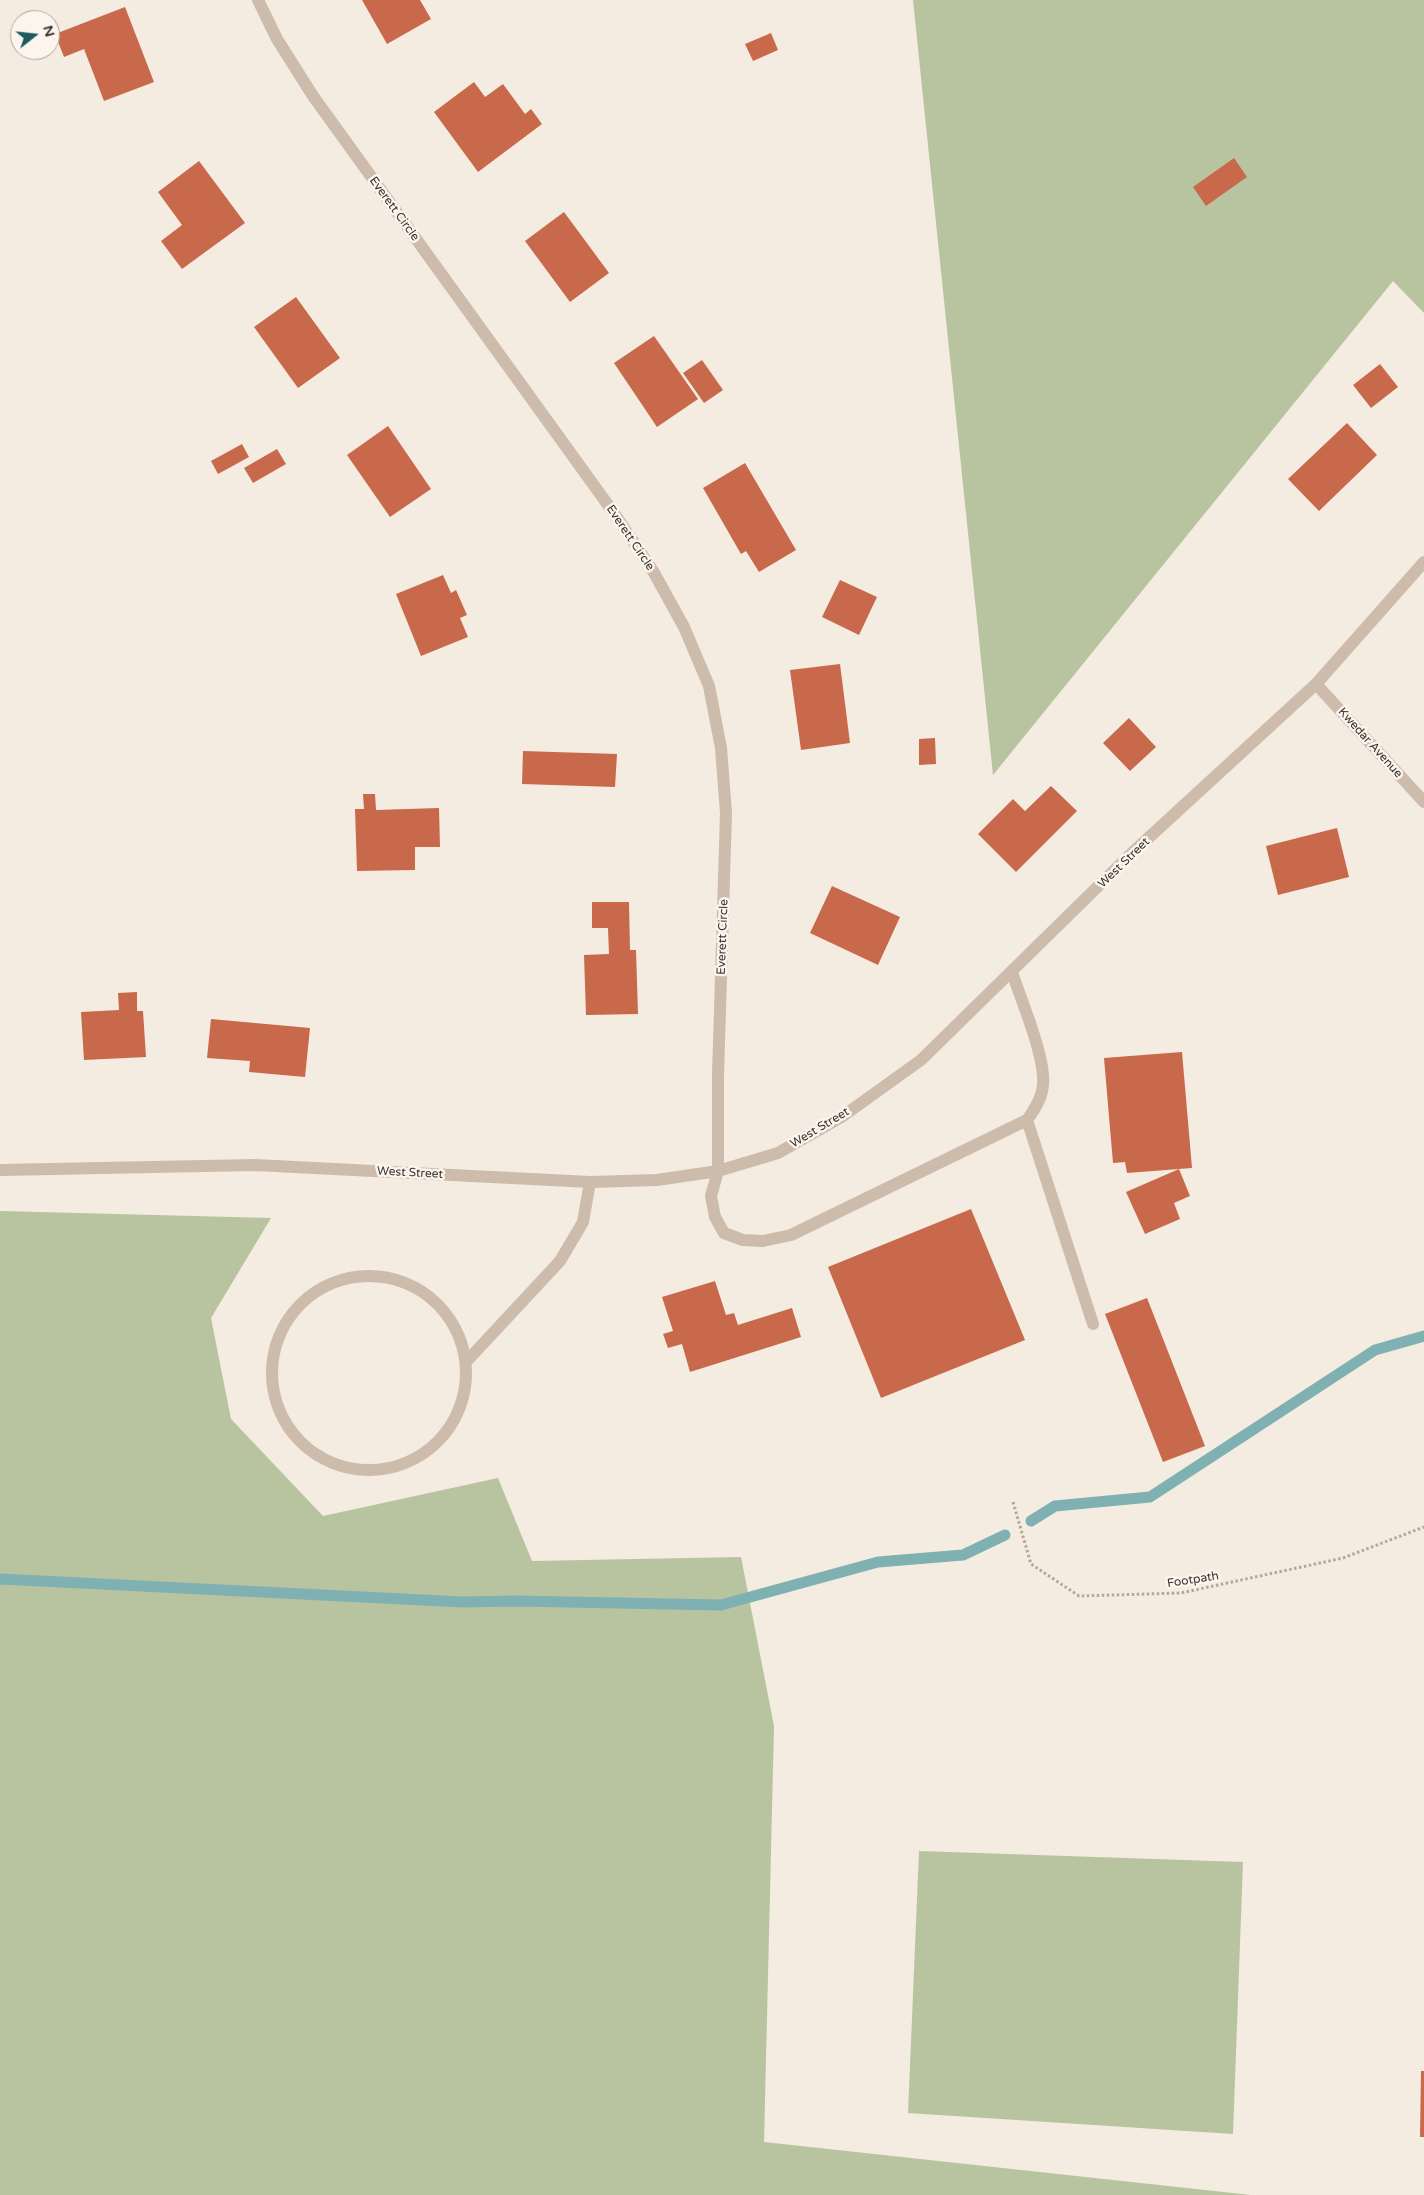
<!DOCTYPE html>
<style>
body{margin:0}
#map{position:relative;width:1424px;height:2195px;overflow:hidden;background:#f4ebe1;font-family:"Varela Round",sans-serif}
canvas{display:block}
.north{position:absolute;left:10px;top:10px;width:50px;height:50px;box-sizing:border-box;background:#fbf5ee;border:1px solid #aea6a0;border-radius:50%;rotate:74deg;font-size:14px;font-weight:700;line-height:20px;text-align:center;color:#3b302b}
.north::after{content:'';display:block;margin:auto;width:18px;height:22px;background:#1f5a5e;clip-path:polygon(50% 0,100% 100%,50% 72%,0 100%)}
</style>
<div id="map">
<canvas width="1424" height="2195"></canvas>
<div class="north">N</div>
</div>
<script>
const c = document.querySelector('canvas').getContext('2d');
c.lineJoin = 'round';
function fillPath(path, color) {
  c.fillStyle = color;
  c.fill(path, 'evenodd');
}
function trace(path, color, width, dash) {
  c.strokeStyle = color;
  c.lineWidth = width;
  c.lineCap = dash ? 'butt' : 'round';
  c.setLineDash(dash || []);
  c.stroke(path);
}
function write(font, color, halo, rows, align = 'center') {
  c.font = font + ' "Varela Round",sans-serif';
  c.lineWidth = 5;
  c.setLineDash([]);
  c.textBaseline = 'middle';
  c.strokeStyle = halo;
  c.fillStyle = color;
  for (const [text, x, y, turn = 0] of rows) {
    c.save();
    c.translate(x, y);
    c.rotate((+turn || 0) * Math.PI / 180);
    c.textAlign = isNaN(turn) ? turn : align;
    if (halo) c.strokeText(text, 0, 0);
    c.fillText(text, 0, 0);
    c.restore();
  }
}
fillPath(new Path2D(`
 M913 0H1424V313L1393 281 993 775Z
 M0 1211 271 1218 211 1318 231 1419 323 1516 498 1478 532 1561 741 1557 774 1726 764 2142 1251 2195H0Z
 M919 1851 1243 1862 1233 2134 908 2113Z`), '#b8c4a0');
trace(new Path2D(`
 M1031 1521 1055 1506 1150 1497 1375 1350 1424 1336
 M0 1579 463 1602 516 1601 721 1605 878 1562 963 1555 1005 1535`), '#7fb0b2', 11);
fillPath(new Path2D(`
 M362 0H420L431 19 387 44Z
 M125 7 154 82 104 101 84 49 64 57 55 34Z
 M771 33 778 50 753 61 745 44Z
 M474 82 485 97 503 84 525 114 531 109 542 124 478 172 434 112Z
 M1234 158 1247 177 1206 206 1193 187Z
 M199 161 245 223 182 269 161 241 182 225 158 192Z
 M564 212 609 273 570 302 525 241Z
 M296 297 340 358 298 388 254 327Z
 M654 336 698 399 657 427 614 363Z
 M702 360 723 390 704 403 683 373Z
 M1380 364 1398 387 1371 408 1353 385Z
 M1347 423 1377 455 1319 511 1288 479Z
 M388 426 431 489 390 517 347 455Z
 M242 444 249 457 218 474 211 461Z
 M277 449 286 464 253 483 244 468Z
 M745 463 796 550 759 572 746 551 741 554 703 488Z
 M443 575 451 593 456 590 467 615 460 618 468 637 421 656 396 594Z
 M840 580 877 597 859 635 822 617Z
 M840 664 850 743 801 750 790 670Z
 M1129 718 1156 747 1130 771 1103 743Z
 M935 738 936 764 919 765V739Z
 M523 751 617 754 615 787 522 784Z
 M1051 786 1077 811 1016 872 978 834 1013 799 1025 811Z
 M363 794H375L376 810 439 808 440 847H415V870L357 871 355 809H364Z
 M1337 828 1349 877 1278 895 1266 846Z
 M832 886 900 917 878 965 810 933Z
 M592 902H629L630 950H636L638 1014 586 1015 584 955 609 954 608 928H592Z
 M137 992V1011H143L146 1057 84 1060 81 1012 119 1010 118 993Z
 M211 1019 310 1028 305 1077 249 1072 250 1061 207 1058Z
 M1182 1052 1192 1168 1127 1173 1125 1162 1113 1163 1104 1058Z
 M1179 1169 1190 1196 1174 1203 1180 1219 1145 1234 1126 1192Z
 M971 1209 1025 1340 881 1398 828 1267Z
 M715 1281 726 1315 734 1313 738 1325 792 1308 801 1337 690 1372 682 1344 668 1348 663 1334 673 1331 662 1297Z
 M1147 1298 1205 1446 1163 1462 1105 1314Z
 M1421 2071H1424V2137H1420Z`), '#c8694b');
trace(new Path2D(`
 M1013 1502 1031 1564 1079 1596 1181 1593 1343 1558 1424 1527`), '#b9a596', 3, [2.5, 2.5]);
trace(new Path2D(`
 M258 0 277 39 313 96 616 516 653 571 684 627 709 686 721 748 726 813 718 1075V1171L711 1196 715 1217 724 1233 743 1240 763 1241 791 1235 1027 1120C1035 1109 1042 1098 1043 1085 1046 1058 1021 1000 1012 972
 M1316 684 1424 802
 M1027 1120 1093 1324
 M0 1170 255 1165 590 1182 657 1180 718 1171 778 1153 843 1116 921 1060 1132 853 1316 684 1424 562
 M272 1373a97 97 0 1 1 194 0a97 97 0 1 1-194 0Z
 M466 1362 560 1261 583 1222 590 1182`), '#cdbbac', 12);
write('12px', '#3b302b', '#fbf5ee', [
 ["Everett Circle",394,209,54],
 ["Everett Circle",630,538,56],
 ["Kwedar Avenue",1370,743,48],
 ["West Street",1124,863,-44],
 ["Everett Circle",723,937,-88],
 ["West Street",820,1128,-31],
 ["West Street",410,1173,3],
 ["Footpath",1193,1580,-9]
]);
</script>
